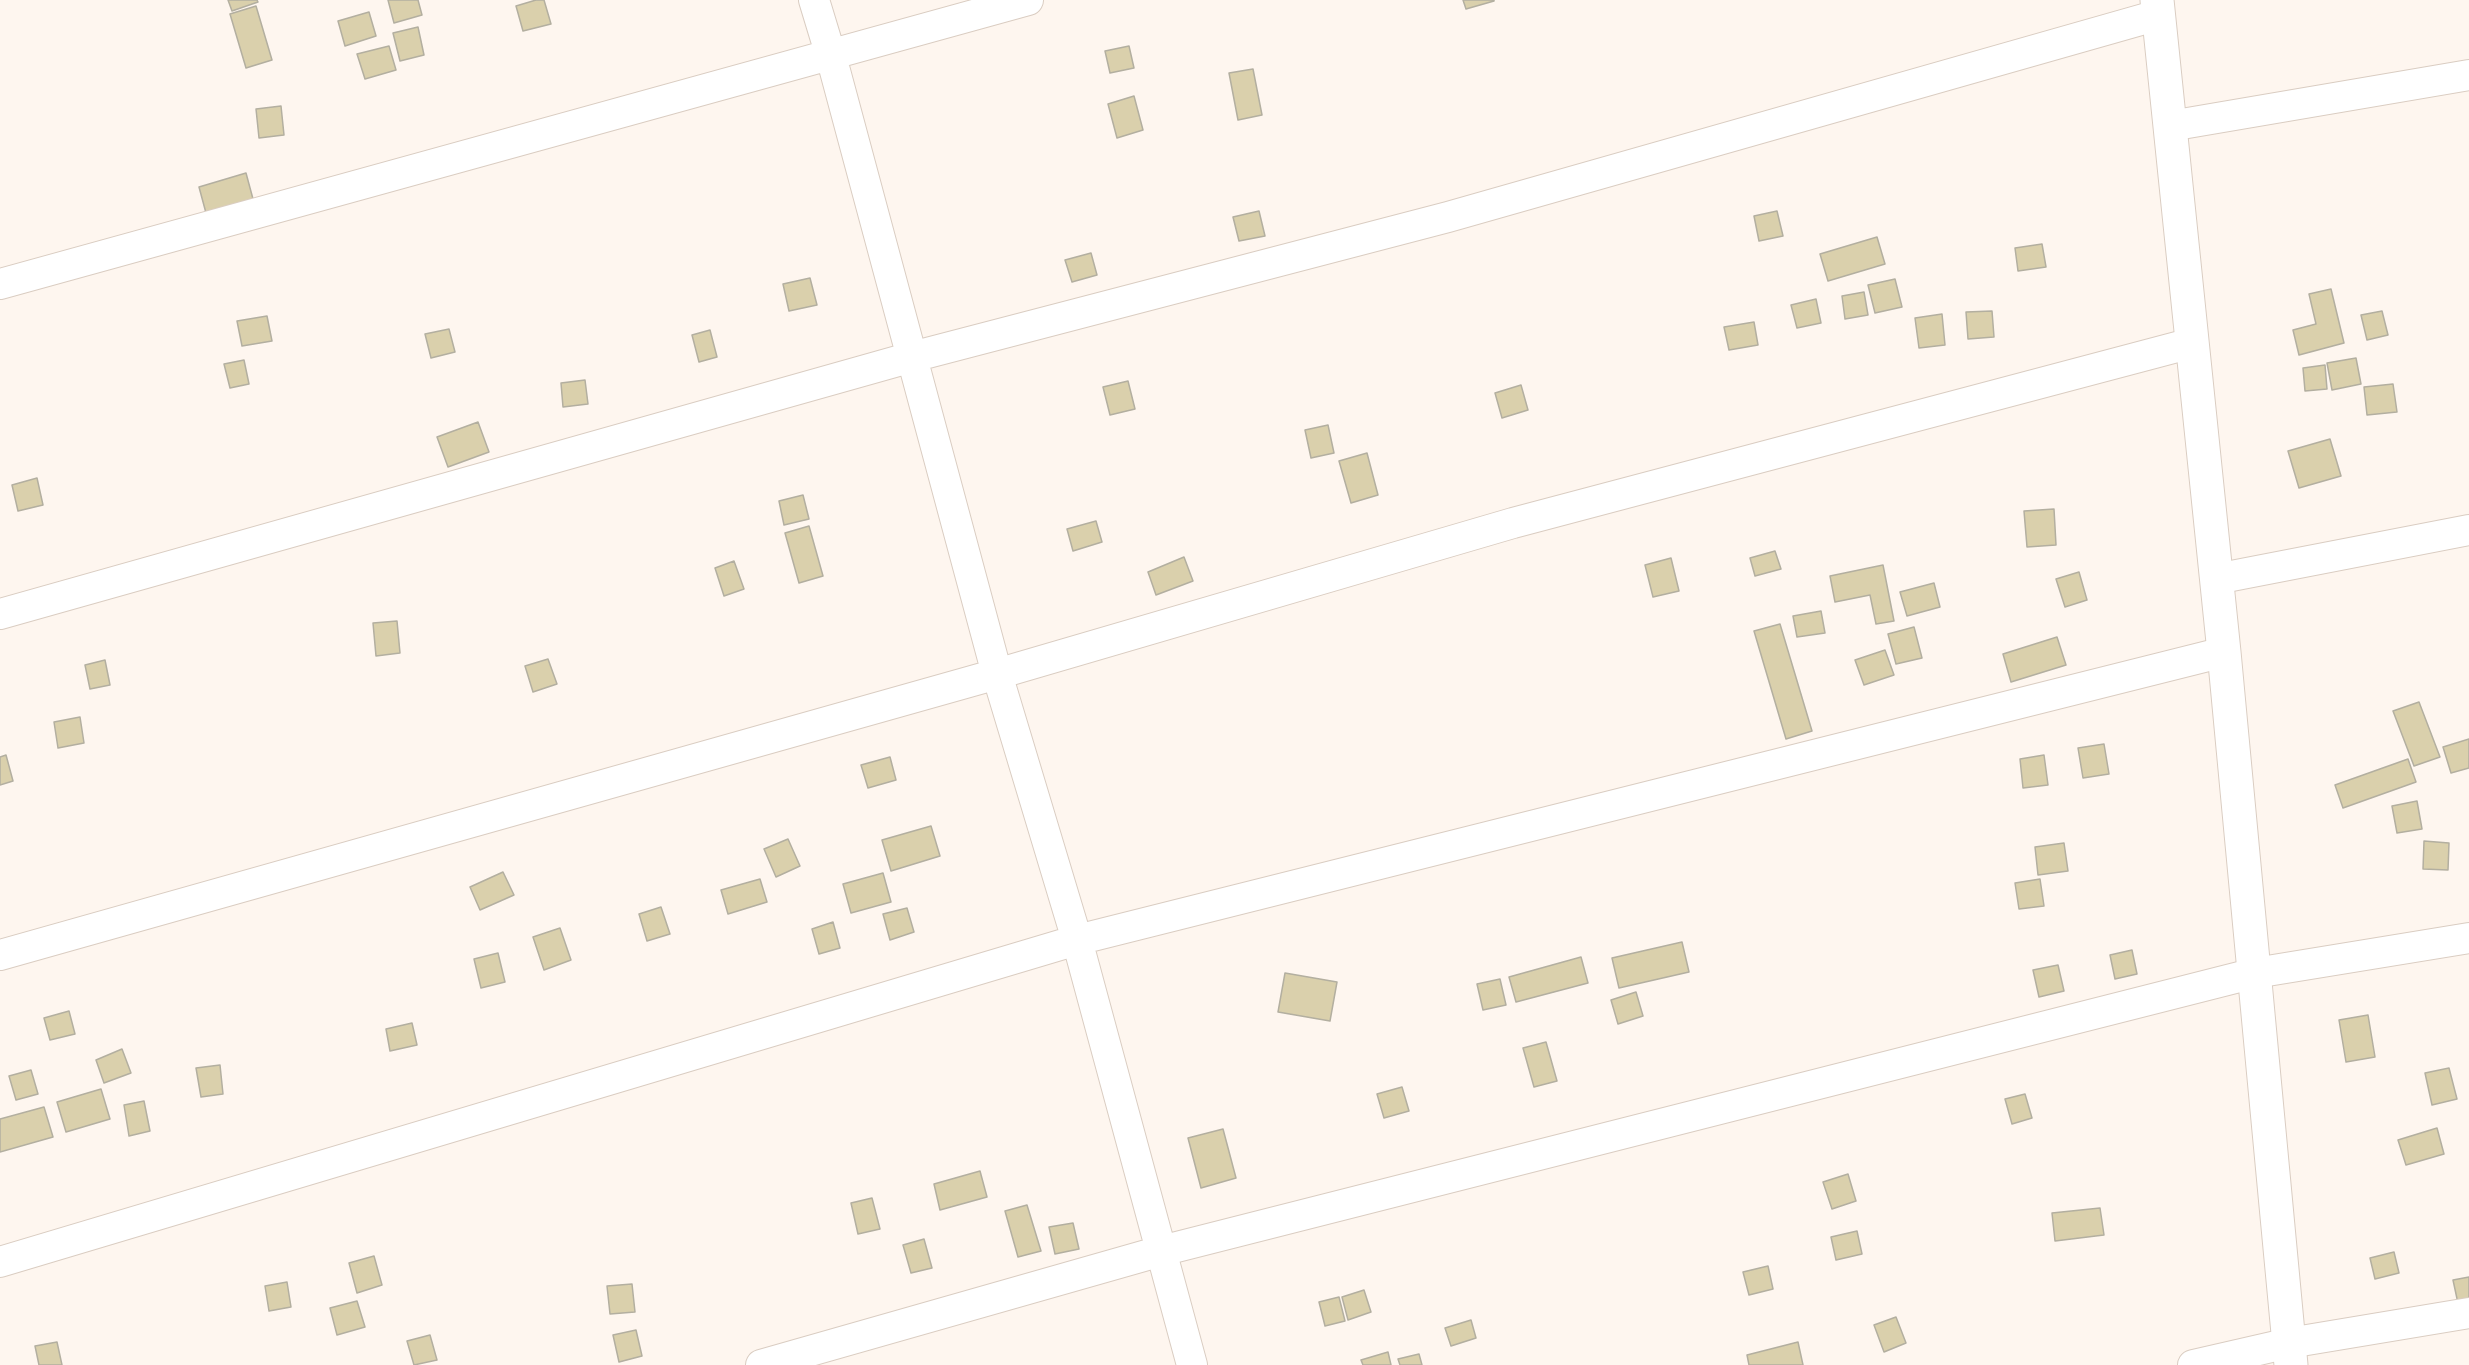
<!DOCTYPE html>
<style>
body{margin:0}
canvas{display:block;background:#fef6ef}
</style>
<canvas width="2469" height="1365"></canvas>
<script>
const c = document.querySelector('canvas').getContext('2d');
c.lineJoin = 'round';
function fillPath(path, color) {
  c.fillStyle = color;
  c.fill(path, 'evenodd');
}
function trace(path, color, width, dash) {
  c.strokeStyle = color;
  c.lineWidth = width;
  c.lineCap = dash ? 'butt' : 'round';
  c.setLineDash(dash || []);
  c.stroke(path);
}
const building = new Path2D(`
 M228 0H257L258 2 232 11Z
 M388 0H418L422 15 394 23Z
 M536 0H544L551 24 523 31 516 6Z
 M1463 0H1494V1L1466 9Z
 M256 6 272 60 246 68 230 14Z
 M369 12 376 36 345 46 338 21Z
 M418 27 424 55 400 61 393 33Z
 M389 46 396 70 365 79 357 54Z
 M1129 46 1134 68 1110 73 1105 51Z
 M1253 69 1262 115 1238 120 1229 73Z
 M1134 96 1143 130 1117 138 1108 104Z
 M281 106 284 135 259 138 256 109Z
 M246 173 253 199 206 213 199 187Z
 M1259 211 1265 236 1239 241 1233 217Z
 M1777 211 1783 236 1759 241 1754 216Z
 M1877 237 1885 264 1828 281 1820 254Z
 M2042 244 2046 267 2018 271 2015 248Z
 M1091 253 1097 275 1072 282 1065 260Z
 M810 278 817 305 789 311 783 284Z
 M1895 279 1902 307 1875 313 1868 285Z
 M2331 289 2344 343 2299 355 2293 330 2316 324 2309 294Z
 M1864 292 1868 315 1845 319 1842 296Z
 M1816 299 1821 323 1797 328 1791 305Z
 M1992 311 1994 337 1968 339 1966 312Z
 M2382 311 2388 335 2367 340 2361 315Z
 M1942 314 1945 345 1919 348 1915 318Z
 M267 316 272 341 242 346 237 321Z
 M1754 322 1758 345 1729 350 1724 327Z
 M449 329 455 352 431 358 425 334Z
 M710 330 717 357 699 362 692 335Z
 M2356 358 2361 384 2332 390 2327 363Z
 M244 360 249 384 230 388 224 364Z
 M2325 365 2327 389 2305 391 2303 368Z
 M585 380 588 404 563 407 561 383Z
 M1128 381 1135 409 1110 415 1103 387Z
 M2393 384 2397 412 2367 415 2364 387Z
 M1521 385 1528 410 1502 418 1495 393Z
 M478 422 489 452 448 467 437 437Z
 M1328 425 1334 453 1311 458 1305 430Z
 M2330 439 2341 476 2299 488 2288 451Z
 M1367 453 1378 495 1351 503 1339 461Z
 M37 478 43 505 18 511 12 485Z
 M803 495 809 519 784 525 779 501Z
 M2054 509 2056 545 2027 547 2024 511Z
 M1096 521 1102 542 1073 551 1067 529Z
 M809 526 823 576 799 583 785 533Z
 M1775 551 1781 569 1755 576 1750 558Z
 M1184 557 1193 581 1156 595 1148 572Z
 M1671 558 1679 591 1653 597 1645 565Z
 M734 561 744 589 724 596 715 568Z
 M1883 565 1894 621 1876 624 1870 595 1835 602 1830 576Z
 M2079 572 2087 600 2065 607 2056 579Z
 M1934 583 1940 607 1907 616 1900 592Z
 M1821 611 1825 633 1797 637 1793 616Z
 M397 621 400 653 376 656 373 623Z
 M1780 624 1812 731 1786 739 1754 631Z
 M1914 627 1922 658 1896 664 1888 634Z
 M2057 637 2066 665 2011 682 2003 654Z
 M1885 650 1894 675 1864 685 1855 660Z
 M548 659 557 684 533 692 525 666Z
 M105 660 110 685 90 689 85 665Z
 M2419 702 2440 757 2414 766 2393 711Z
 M80 717 84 743 58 748 54 722Z
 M2469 739V768L2451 773 2443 747Z
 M2104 744 2109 774 2083 778 2078 748Z
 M6 755 13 781 0 785V757Z
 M2044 755 2048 785 2023 788 2020 759Z
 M890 757 896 780 868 788 861 765Z
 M2408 759 2416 782 2343 808 2335 785Z
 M2417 801 2422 829 2397 833 2392 806Z
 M931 826 940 856 891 871 882 840Z
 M788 839 800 866 776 877 764 849Z
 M2424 841 2449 843 2448 870 2423 869Z
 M2064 843 2068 871 2038 875 2035 847Z
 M503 872 514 895 480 910 470 887Z
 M883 873 891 902 851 913 843 884Z
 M760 879 767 902 728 914 721 890Z
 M2040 879 2044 906 2019 909 2015 883Z
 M661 907 670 934 647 941 639 914Z
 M907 908 914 932 890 940 883 914Z
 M833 922 840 948 819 954 812 929Z
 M560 928 571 960 544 970 533 937Z
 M1682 942 1689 972 1619 988 1612 958Z
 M2132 950 2137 974 2115 979 2110 955Z
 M498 953 505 982 481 988 474 959Z
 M1581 957 1588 983 1516 1002 1509 977Z
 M2058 965 2064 991 2039 997 2033 970Z
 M1285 973 1337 982 1330 1021 1278 1012Z
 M1500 979 1506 1005 1483 1010 1477 984Z
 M1636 992 1643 1016 1618 1024 1611 1000Z
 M69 1011 75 1034 50 1040 44 1018Z
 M2368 1015 2375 1057 2346 1062 2339 1020Z
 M412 1023 417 1045 390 1051 386 1029Z
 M1546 1042 1557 1081 1534 1087 1523 1048Z
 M122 1049 131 1073 104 1083 96 1060Z
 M220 1065 223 1094 201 1097 196 1068Z
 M2449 1068 2457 1099 2432 1105 2425 1073Z
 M31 1070 38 1094 16 1100 9 1076Z
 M1402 1087 1409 1111 1384 1118 1377 1094Z
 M101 1089 110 1119 66 1132 57 1102Z
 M2025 1094 2032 1118 2012 1124 2005 1099Z
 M144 1101 150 1131 129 1136 124 1105Z
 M44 1107 53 1137 0 1152V1119Z
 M2437 1128 2444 1154 2406 1165 2398 1140Z
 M1223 1129 1236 1178 1201 1188 1188 1138Z
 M980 1171 987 1197 940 1210 934 1184Z
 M1848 1174 1856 1201 1832 1209 1823 1182Z
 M872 1198 880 1229 858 1234 851 1203Z
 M1027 1205 1041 1251 1018 1257 1005 1211Z
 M2100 1208 2104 1235 2055 1241 2052 1213Z
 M1073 1223 1079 1249 1055 1254 1049 1227Z
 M1857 1231 1862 1254 1836 1260 1831 1237Z
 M924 1239 932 1268 911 1273 903 1245Z
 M2394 1252 2399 1273 2375 1279 2370 1258Z
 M374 1256 382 1285 357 1293 349 1263Z
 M1768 1266 1773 1289 1749 1295 1743 1272Z
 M2469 1277V1306L2459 1308 2453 1280Z
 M287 1282 291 1307 269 1311 265 1286Z
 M632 1284 635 1312 610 1314 607 1286Z
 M1364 1290 1371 1312 1348 1320 1342 1297Z
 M1339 1297 1345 1321 1325 1326 1319 1302Z
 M357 1301 365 1327 337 1335 330 1308Z
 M1896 1317 1906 1343 1884 1352 1874 1325Z
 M1471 1320 1476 1338 1451 1346 1445 1328Z
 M636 1330 642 1356 619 1362 613 1335Z
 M430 1335 437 1360 414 1365 407 1341Z
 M57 1342 62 1365H39L35 1346Z
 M1798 1342 1803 1365H1749L1747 1355Z
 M1388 1352 1391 1365H1363L1361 1360Z
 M1419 1354 1422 1365H1400L1398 1359Z`);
fillPath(building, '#dad0ac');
trace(building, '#b3afa0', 1.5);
const street = new Path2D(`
 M814 0 831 56 997 674 1077 940 1192 1365
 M2170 126 2469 75
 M0 284 1028 0
 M2216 579 2469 530
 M0 614 912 357 1448 217 2158 15
 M0 955 997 674 1513 523 2192 343
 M0 1262 1077 940 2224 652
 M761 1365 1161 1251 2255 973 2469 938
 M2193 1365 2289 1343 2469 1313`);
const secondary = new Path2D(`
 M2157 0 2224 652 2291 1365`);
trace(street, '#dacdc2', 32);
trace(secondary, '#dacdc2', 35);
trace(street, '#fff', 30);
trace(secondary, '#fff', 33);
</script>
